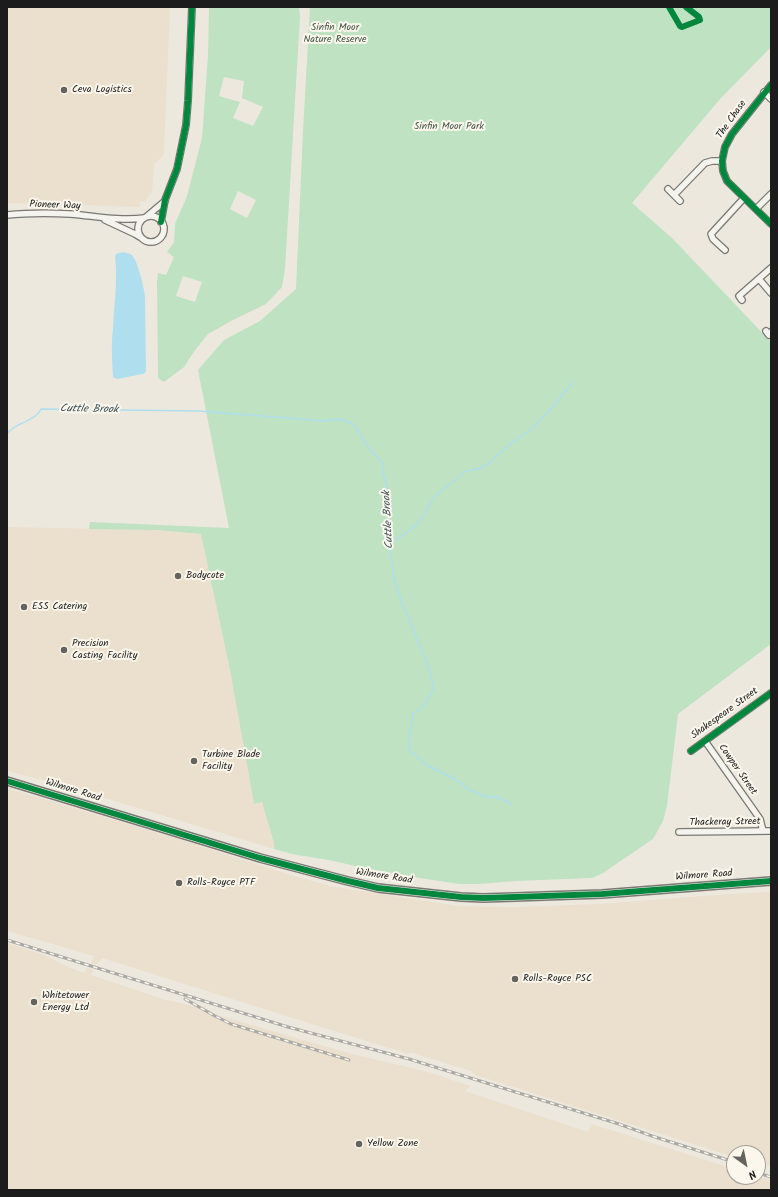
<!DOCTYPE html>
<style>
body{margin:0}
#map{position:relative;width:778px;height:1197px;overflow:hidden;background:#ede8de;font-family:Kalam,sans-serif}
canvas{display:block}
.frame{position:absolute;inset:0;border:8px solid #1c1c1c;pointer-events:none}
.north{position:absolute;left:726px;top:1145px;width:40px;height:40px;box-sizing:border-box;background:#fbf7ec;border:1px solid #a29f99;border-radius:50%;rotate:147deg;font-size:11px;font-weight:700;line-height:16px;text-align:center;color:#1c1c1c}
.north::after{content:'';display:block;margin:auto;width:14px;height:18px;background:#656360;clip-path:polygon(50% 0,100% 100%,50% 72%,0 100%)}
</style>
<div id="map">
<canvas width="778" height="1197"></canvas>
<div class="frame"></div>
<div class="north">N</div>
</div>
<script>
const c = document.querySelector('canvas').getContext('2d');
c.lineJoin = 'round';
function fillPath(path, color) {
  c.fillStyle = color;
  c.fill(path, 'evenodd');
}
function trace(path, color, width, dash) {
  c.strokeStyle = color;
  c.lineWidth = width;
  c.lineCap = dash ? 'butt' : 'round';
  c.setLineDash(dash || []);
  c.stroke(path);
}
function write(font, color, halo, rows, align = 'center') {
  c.font = font + ' Kalam,sans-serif';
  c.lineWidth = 4;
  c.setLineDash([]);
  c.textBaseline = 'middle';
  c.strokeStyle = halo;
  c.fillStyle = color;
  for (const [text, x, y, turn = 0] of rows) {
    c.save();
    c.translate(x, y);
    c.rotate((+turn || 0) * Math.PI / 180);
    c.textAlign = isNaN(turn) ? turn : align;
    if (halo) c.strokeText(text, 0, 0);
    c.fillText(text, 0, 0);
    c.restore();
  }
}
fillPath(new Path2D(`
 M7 7H170L164 154 154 165 152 193H150V196H148L146 201 140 202V207L7 203Z
 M7 527 157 530 201 534 230 670 254 804 262 802 274 843V849L55 783 7 771Z
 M7 788 175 838 294 876 335 887 459 906 514 907 599 904 730 894 771 892V1166L765 1164 764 1167 758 1165V1153H734V1157L475 1075 471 1071 410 1052 409 1054 315 1025 102 958 97 965 91 963 94 956 7 931Z
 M7 943 44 955 71 968 84 973 87 968 93 970 91 975 166 1000 194 1006 201 1010 203 1006 217 1015 352 1054 425 1071 446 1078 471 1086 465 1091 588 1132 592 1124 734 1169V1177H758V1176L771 1180V1190H7Z`), '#ebdfcd');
fillPath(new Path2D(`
 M209 7H299L300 17 285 269 282 287 266 304 231 321 208 334 193 353 184 367 164 382 158 378 157 282 158 273 166 275 174 257 167 252 174 242 175 224 187 196 202 138 208 55ZM224 77 244 81 242 98 263 107 253 126 233 118 240 102 219 96ZM238 191 256 200 247 218 230 209ZM183 276 202 282 195 302 176 296Z
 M310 7H771V47L721 98 632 203 672 238 771 342V644L678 714 667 806 663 821 653 839 603 873 592 878 516 881 479 884H460L419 878 359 867 334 861 292 854 274 849V843L262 802 254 804 230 670 201 534 157 530 89 529 90 522 229 528 198 370 224 340 260 321 296 289 303 131Z`), '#bee2c2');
fillPath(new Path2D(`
 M123 252C126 253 129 253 132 255 138 262 144 287 145 296L146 371 145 373 143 374 117 379 113 377C112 361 111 344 113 328 114 304 118 281 115 257L116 254Z`), '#afdfef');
trace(new Path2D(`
 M7 434C13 425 23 424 32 418 36 416 39 413 41 409L198 411 325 421 341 419 353 424 370 449 382 462 384 477 389 494 391 507 389 514 391 531 389 538 394 577 401 600 428 665 434 688C428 698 425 710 413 713 412 727 407 736 409 750L427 765 455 779 470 790 487 797H498L511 804
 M389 545 415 526 423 517 434 497 466 471 478 469 488 464 510 444 532 429 551 409 573 382`), '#afdfef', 1.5);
const minor = new Path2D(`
 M771 85 732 134 725 147 722 161 723 171 727 181 771 224
 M764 92 771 99
 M668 189 680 201
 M674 195 705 163 712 161H722
 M756 209 771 194
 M7 215C27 213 49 213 70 214 95 216 119 221 144 218
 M138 229a13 13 0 1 1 26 0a13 13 0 1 1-26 0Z
 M146 217 165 201
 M105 220 135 234 140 237
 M161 222 165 200 177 169 186 125 188 101 192 7
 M725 250 713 239 711 234 744 198
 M759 279 771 293
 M742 300 739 296 771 268
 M766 331 769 335 771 332
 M705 741 760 819 763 831
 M691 751 771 693
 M679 832 771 831`);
const tertiary = new Path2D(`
 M7 781 260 858 348 881 378 888 461 897 483 898 515 897 602 894 771 881`);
trace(minor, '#7a7873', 8);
trace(tertiary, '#7a7873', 10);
trace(minor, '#f5f3ee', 5.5);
trace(tertiary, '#f5f3ee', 7);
const rail = new Path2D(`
 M7 940 288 1027 409 1059 619 1124 652 1136 734 1162
 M185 999 215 1016 231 1024 349 1060
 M758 1173 771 1177`);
trace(rail, '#aba9a6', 3);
trace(rail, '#fbf7ec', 1.5, [4.5]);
trace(new Path2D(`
 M669 7 680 26 682 27 700 20 699 17 686 7
 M771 85 732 134 725 147 722 161 723 171 727 181 771 224
 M161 222 165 200 177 169 186 125 188 101 192 7
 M691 751 771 693
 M7 781 260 858 348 881 378 888 461 897 483 898 515 897 602 894 771 881`), '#00873e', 6);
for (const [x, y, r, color] of [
 [64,90,4,"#656360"],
 [178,576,4,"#656360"],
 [24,607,4,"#656360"],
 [64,650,4,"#656360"],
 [194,761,4,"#656360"],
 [179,883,4,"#656360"],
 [515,979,4,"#656360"],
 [34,1002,4,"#656360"],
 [359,1144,4,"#656360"]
]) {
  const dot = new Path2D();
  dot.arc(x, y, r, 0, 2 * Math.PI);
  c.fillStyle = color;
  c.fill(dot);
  trace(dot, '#fbf7ec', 1.5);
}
write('10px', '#415647', '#fbf7ec', [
 ["Sinfin Moor",335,28],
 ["Nature Reserve",335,40],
 ["Sinfin Moor Park",449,127]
]);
write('10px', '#1c1c1c', '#fbf7ec', [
 ["Ceva Logistics",72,90],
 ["Bodycote",186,576],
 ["ESS Catering",32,607],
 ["Precision",72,644],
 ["Casting Facility",72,656],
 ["Turbine Blade",202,755],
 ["Facility",202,767],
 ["Rolls-Royce PTF",187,883],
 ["Rolls-Royce PSC",523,979],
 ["Whitetower",42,996],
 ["Energy Ltd",42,1008],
 ["Yellow Zone",367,1144]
], 'left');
write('10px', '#1c1c1c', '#fbf7ec', [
 ["The Chase",732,120,-55],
 ["Pioneer Way",55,206,2],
 ["Shakespeare Street",725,714,-36],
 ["Cowper Street",737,770,55],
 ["Wilmore Road",73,791,17],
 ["Thackeray Street",725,823,-1],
 ["Wilmore Road",704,876,-4],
 ["Wilmore Road",384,877,9]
]);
write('italic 11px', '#40555d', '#fbf7ec', [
 ["Cuttle Brook",89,410,1],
 ["Cuttle Brook",389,520,-93]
]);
</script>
